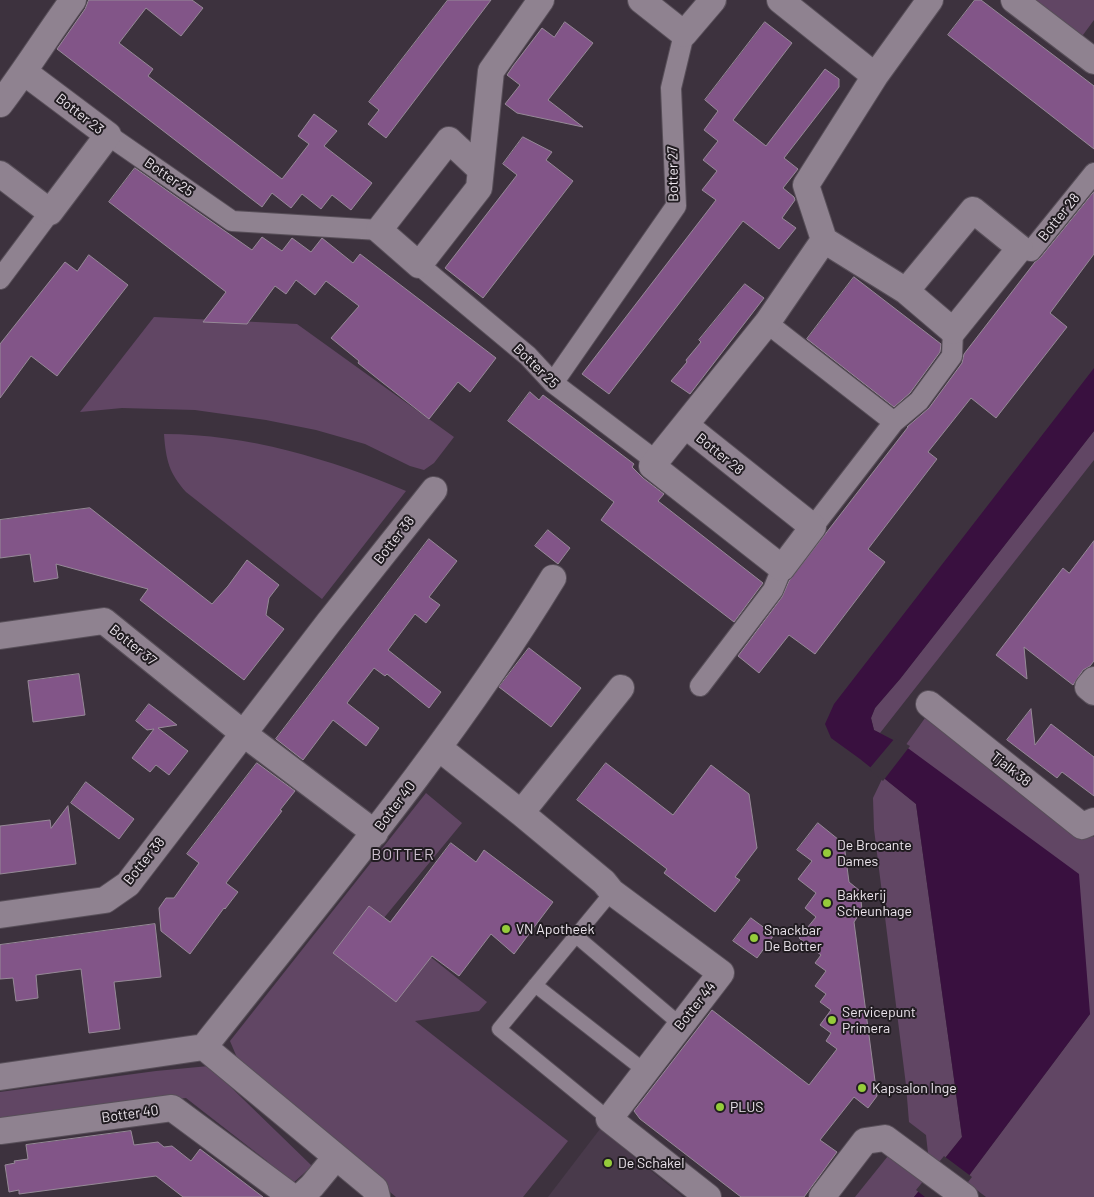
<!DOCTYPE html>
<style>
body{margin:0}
canvas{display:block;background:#3d323e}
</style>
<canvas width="1094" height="1197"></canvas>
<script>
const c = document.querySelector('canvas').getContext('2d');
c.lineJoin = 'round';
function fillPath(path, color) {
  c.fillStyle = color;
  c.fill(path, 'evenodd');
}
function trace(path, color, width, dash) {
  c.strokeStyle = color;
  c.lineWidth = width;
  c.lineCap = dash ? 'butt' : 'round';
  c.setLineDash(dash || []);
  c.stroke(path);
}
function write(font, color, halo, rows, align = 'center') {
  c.font = font + ' Barlow,sans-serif';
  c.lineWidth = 4;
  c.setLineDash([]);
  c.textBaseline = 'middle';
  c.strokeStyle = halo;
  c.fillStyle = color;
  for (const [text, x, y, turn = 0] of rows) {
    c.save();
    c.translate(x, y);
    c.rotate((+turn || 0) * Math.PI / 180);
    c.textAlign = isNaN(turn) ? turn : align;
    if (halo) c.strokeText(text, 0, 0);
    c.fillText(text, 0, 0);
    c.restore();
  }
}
fillPath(new Path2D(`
 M600 1129 683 1197H548Z`), '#493a4b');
fillPath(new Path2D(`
 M1032 0H1094V20L1080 39Z
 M154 317 297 324 454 437 434 463 424 470 410 466 365 444 316 430 266 420 195 410 122 408 80 412Z
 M1094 431V460L880 733 874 730 871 718 875 708 900 679Z
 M164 434C247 434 330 459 406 491L322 599 186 492C169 473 166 460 164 434Z
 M925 718 1094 837V1197H986L965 1181 1090 1014 905 746Z
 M883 777 916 804 962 1137 941 1163 928 1153 926 1135 909 1122 906 1085 874 829 873 798Z
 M426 793 462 823 383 919 487 1002 479 1011 415 1021 568 1141 523 1197H396L390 1192 381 1193 238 1060 230 1041Z
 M209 1066 312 1166 292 1184 268 1164 267 1161 186 1098 137 1102 0 1120V1092L156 1071Z
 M888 1156 927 1181 914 1197H855Z`), '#614664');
fillPath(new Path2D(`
 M1094 368V431L900 679 875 708 871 718 874 730 905 746 1079 874 1090 1014 953 1197H914L962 1137 916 804 860 759 831 738 825 724 834 704Z`), '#39103f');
fillPath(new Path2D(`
 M895 738 910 746 883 781 869 769Z
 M944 1156 972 1177 956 1197H925L916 1190Z`), '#3d323e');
const building = new Path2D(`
 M89 0H192L203 8 181 36 146 8 119 43 153 69 148 76 282 179 309 144 298 136 314 114 337 131 324 146 372 183 351 210 332 195 321 209 302 194 291 208 272 193 262 207 57 49 85 9Z
 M448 0H491L386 138 368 124 379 110 369 102Z
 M975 0H981L1094 86V149L948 35Z
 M565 22 593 43 548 100 583 127 517 113 505 104 520 85 507 75 513 66 542 28 554 37Z
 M765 22 792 43 733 120 766 146 825 69 839 79V87L784 158 798 169 783 188 794 197 795 200 782 218 796 228 779 249 743 221 609 394 582 374 716 200 702 190 717 171 703 160 718 141 704 130 718 111 705 100Z
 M523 137 552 152 546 160 573 181 483 298 445 268 517 175 503 164Z
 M135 168 252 250 262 237 282 251 292 238 311 252 322 238 353 263 360 254 496 358 470 392 458 382 429 419 378 379 358 363 359 361 331 338 359 306 326 281 315 295 296 280 286 294 275 286 247 324 203 322 226 292 109 202Z
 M1094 192V254L1050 313 1067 327 996 418 971 398 928 452 937 459 868 549 885 562 815 654 789 635 759 673 738 656 782 597 789 581 908 427H907L929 408 962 363 964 354 1035 262 1040 258Z
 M89 255 128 285 57 376 31 356 0 398V344L65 262 77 271Z
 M854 277 941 344 940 352 910 393 894 407 807 339Z
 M745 284 764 298 690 394 671 381 687 362 686 360 701 342 699 340Z
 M530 392 539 400 543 395 634 464 632 467 643 478 664 494 658 501 763 583 734 622 601 520 614 502 508 421Z
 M90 508 212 604 228 586 247 560 279 585 269 598 266 615 284 629 244 680 140 600 148 589 56 564 58 578 34 582 30 554 0 558V520Z
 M548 530 570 548 558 564 535 546Z
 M429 539 457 561 429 597 440 605 426 623 415 614 388 650 441 692 429 708 387 674 385 676 374 668 347 703 379 728 366 746 333 720 303 760 276 739Z
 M1094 541V661L1090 666 1083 670 1073 685 1024 647 1027 679 996 655 1063 568 1069 573Z
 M529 648 581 688 551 727 499 687Z
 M79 674 85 715 33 722 28 681Z
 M149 704 177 725 158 728 188 751 169 775 156 765 150 772 132 758 154 729 147 730 136 721Z
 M1031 709 1035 745 1051 724 1094 757V796L1062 772 1057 778 1007 740Z
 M257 763 295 791 280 810 282 811 226 883 238 892 225 909 224 908 190 954 161 931 159 908 166 898H174L199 863 187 854Z
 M606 763 673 815 711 765 749 794 757 848 735 877 740 880 715 912 664 873 667 869 577 800Z
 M86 782 134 819 119 839 71 803Z
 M68 806 76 864 0 874V826L50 820 51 828Z
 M818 823 844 844 849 882 860 891 862 910 854 922 877 1096 868 1108 854 1097 820 1140 837 1152 804 1197H741L640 1119 634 1111 712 1010 809 1085 837 1049 826 1041 831 1033 820 1025 831 1010 820 1002 826 994 815 986 826 971 815 963 821 955 799 938 816 917 805 908 816 893 798 879 812 861 797 850Z
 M451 843 476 862 484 850 553 902 514 954 491 934 459 976 432 956 396 1002 333 953 369 906 390 922Z
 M751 918 774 935 757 958 733 941Z
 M155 924 161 977 114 982 120 1029 89 1033 81 969 36 975 38 998 16 1001 13 978 0 979V945Z
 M131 1131 134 1145 158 1142 164 1147 172 1146 191 1161 200 1149 263 1197H183L156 1176 19 1194V1190L9 1192 5 1165 15 1163 14 1161 28 1159 26 1145Z`);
fillPath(building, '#825588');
trace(building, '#968997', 1);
const service = new Path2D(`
 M576 936 681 1025
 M535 985 645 1071
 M609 1119 499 1029 612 892`);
const pedestrian = new Path2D(`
 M108 135 232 221 379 230
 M1020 248 1031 251 1094 173
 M419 265 528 356 553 383 656 461
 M0 279 50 212
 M767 323 894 422
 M553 383 676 206 671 88 684 34
 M813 527 894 422 919 401 952 356 953 331
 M700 686 773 590 782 568`);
const minor = new Path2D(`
 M641 0 684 34 713 0
 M780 0 875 76 930 0
 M1014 0 1094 61
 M0 104C26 70 48 34 73 0
 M480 169 449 140 379 230 419 265 479 188 491 71 541 0
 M0 174 50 212 108 135 24 72
 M824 240 906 291 953 331 1020 248 973 210 906 291
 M685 425 652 466 782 568 813 527 685 425 767 323 824 240 806 185 875 76
 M0 636 104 621 244 734 375 833
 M1094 680 1088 687 1094 692
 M929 704 1082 826 1094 821
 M439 748 521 813 604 882 612 892 721 973 609 1119 708 1197
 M521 813 621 688
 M0 915 105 900 128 884 329 622 434 490
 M204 1047 375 1189 377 1197
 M0 1077 204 1047C325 894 451 745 553 578
 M0 1131 172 1108 292 1197
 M300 1197 312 1186 336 1157
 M822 1197 865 1141 885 1138 965 1197`);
trace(service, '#584f59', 16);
trace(pedestrian, '#584f59', 22);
trace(minor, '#584f59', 28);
trace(service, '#8f8290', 14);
trace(pedestrian, '#8f8290', 20);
trace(minor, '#8f8290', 26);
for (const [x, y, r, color] of [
 [827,853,5,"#95cc3b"],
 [827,903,5,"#95cc3b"],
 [506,929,5,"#95cc3b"],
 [754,938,5,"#95cc3b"],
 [832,1020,5,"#95cc3b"],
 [862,1088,5,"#95cc3b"],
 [720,1107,5,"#95cc3b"],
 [608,1163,5,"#95cc3b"]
]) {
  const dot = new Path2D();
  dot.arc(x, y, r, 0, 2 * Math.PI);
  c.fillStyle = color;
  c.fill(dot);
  trace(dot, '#211c21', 2);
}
write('14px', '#ece5ed', '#211c21', [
 ["Botter 23",80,114,38],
 ["Botter 27",673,174,-91],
 ["Botter 25",169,177,35],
 ["Botter 28",1059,217,-51],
 ["Botter 25",536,366,44],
 ["Botter 28",720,454,39],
 ["Botter 38",394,540,-52],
 ["Botter 37",133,645,39],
 ["Tjalk 38",1011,769,38],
 ["Botter 40",395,806,-53],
 ["Botter 38",144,861,-51],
 ["Botter 44",695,1006,-52],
 ["Botter 40",130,1114,-8]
]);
write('14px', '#ece5ed', '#211c21', [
 ["De Brocante",837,845],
 ["Dames",837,861],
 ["Bakkerij",837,895],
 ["Scheunhage",837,911],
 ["VN Apotheek",516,929],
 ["Snackbar",764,930],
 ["De Botter",764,946],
 ["Servicepunt",842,1012],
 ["Primera",842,1028],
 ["Kapsalon Inge",872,1088],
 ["PLUS",730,1107],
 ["De Schakel",618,1163]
], 'left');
c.letterSpacing = '1px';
write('16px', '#cbbecd', '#211c21', [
 ["BOTTER",403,855]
]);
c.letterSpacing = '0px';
</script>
